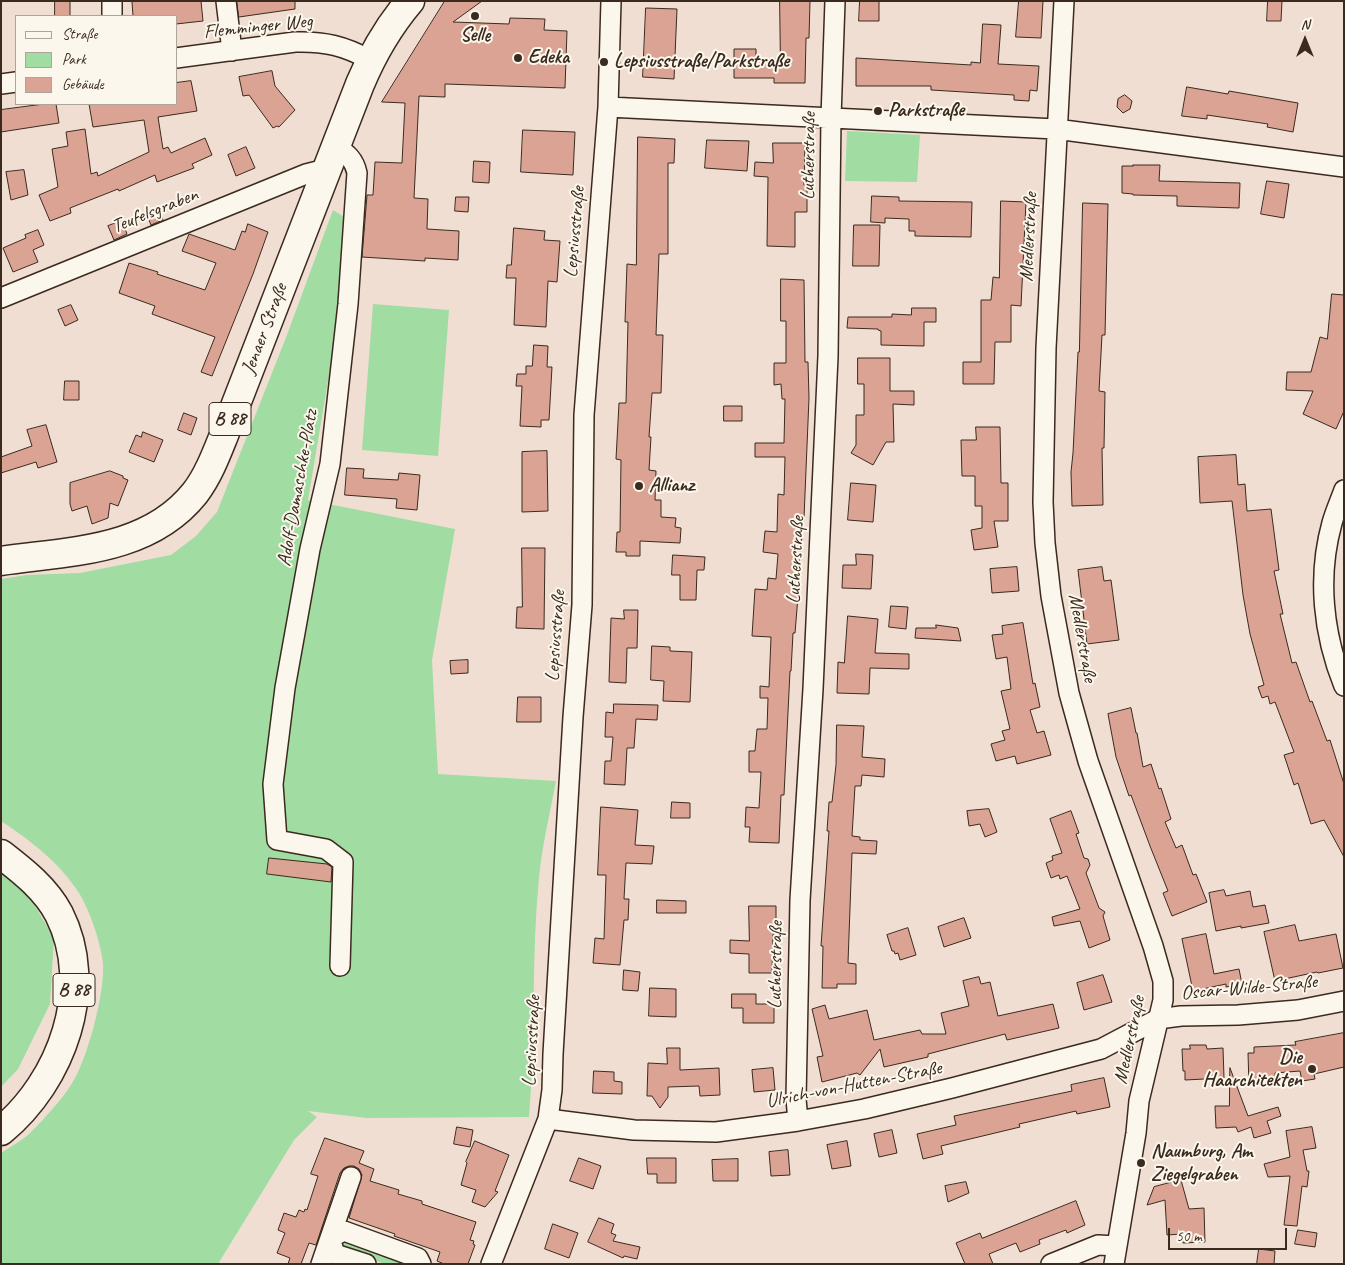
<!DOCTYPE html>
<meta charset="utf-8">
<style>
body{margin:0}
#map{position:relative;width:1345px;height:1265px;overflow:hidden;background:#f1ded2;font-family:Caveat,sans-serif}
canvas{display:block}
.frame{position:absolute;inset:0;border:2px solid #3b2a1e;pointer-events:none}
.legend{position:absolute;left:15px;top:15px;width:162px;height:90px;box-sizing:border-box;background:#fbf7ec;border:1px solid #aea59a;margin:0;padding:6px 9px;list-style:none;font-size:15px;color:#3b2a1e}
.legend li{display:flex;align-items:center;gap:10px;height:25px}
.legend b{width:25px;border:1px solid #aea59a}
.north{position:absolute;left:1280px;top:15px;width:50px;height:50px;-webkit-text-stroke:4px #fbf7ec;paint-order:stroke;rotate:0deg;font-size:14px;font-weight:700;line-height:20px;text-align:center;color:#3b2a1e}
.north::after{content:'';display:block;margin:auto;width:18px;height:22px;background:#3b2a1e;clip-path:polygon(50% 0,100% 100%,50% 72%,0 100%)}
.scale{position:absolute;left:1168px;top:1228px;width:119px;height:22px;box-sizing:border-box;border:2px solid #3b2a1e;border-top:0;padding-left:6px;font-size:15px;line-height:18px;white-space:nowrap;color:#3b2a1e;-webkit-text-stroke:4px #fbf7ec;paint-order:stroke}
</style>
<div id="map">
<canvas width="1345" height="1265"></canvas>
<div class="frame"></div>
<ul class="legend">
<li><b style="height:6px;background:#fbf7ec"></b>Straße</li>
<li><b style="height:14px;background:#a1dca2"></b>Park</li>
<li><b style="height:14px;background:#dba394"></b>Gebäude</li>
</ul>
<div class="north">N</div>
<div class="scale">50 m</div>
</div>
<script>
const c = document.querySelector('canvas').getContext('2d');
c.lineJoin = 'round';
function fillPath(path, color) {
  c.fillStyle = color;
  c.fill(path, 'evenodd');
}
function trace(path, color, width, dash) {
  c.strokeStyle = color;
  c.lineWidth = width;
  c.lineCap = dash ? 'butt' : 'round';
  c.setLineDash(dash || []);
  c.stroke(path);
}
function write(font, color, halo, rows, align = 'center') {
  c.font = font + ' Caveat,sans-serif';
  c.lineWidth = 4;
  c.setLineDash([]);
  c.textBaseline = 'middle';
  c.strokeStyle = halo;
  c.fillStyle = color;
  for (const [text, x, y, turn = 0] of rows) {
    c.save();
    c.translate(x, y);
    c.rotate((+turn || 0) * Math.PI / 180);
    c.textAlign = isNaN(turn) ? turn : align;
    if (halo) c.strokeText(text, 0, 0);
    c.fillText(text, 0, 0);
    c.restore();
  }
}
fillPath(new Path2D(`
 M847 131 920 135 917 182 845 181Z
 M333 210 346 218 334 345 308 500 455 529 432 660 438 774 556 781C550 813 542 846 539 878 531 958 536 1038 529 1117L367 1118 308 1111 317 1117 294 1140 218 1264H1V1153C11 1146 24 1140 32 1131 44 1119 62 1099 71 1085 87 1061 105 993 103 964 101 943 90 911 79 893 59 862 31 841 1 821V579L27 575 80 573 171 555 196 536 217 512 287 335Z
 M373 304 449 310 438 456 362 450Z
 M1 866 26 891 54 938 50 1004 18 1069 1 1087Z
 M345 1239 407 1264H385L347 1251 342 1245Z`), '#a1dca2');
const building = new Path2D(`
 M55 1H70V16H55Z
 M141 1H201L203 21 176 24V16H133L132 2Z
 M237 1H295V9L239 17Z
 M445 1H482L453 22 509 24 510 18 545 19 544 30 567 31 565 88 445 84V97L419 96 414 198 428 199 427 229 459 231 458 260 425 258V261L362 257 367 195H373L375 162 402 163 405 103 382 102Z
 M780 1H810L809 38H806L805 83H774V78H734V49H756V59H780Z
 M860 1H879V21H859Z
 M1019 1H1043L1041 38 1016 37Z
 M1268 1H1282L1281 21H1267Z
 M646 8 677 9 674 79 643 77Z
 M983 24 1001 25 998 64 1039 66 1037 91 1030 90 1029 101 1014 100V95L931 90V86H856V58L971 65V62L980 63Z
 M272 71 275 86 295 110 279 127 277 126 273 128 249 95 243 96 239 77Z
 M191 81 197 111 158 117 163 149 168 147 171 153 205 138 212 155 192 164 194 168 157 182 155 175 119 191 118 189 70 208 71 213 50 221 39 195 58 187 52 149 68 146 66 132 85 129 91 174 97 172 98 176 149 152 144 120 93 127 89 104H176V83Z
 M1187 87 1228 94 1229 91 1298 103 1293 132 1267 127 1268 124 1207 115V119L1182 116Z
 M1125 95 1132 101 1130 109 1123 113 1117 107 1118 99Z
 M44 104H56L59 123 1 132V110Z
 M523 130 575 132 573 175 521 172Z
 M638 137 675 139 674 163H668V254H659L656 335H663L661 393H652L649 437H651L649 470 656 471 655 500H661V517L676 518 675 527 681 528 680 543 640 541V556H626V552H616L617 532H620L621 460 616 459 618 422 619 403H626L628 322H625L627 264 636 265Z
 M707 140 749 141 747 171 705 168Z
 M773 143H805L804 185H807V212H795V247L767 246 768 177 754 176 755 162 773 163Z
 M246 147 255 168 236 176 228 155Z
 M474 161 490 162 489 183 473 182Z
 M1133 165H1160L1159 181 1240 183 1239 208 1177 206V196L1133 195V194L1122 193V166H1133Z
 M24 170 28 195 11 200 6 172Z
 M1267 181 1289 184 1284 218 1261 214Z
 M872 196 899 197V201L972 202 971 237 915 236V231H909V219L885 218V223L871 222Z
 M456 197H469L468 212 455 211Z
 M1001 201 1026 202 1021 306 1011 305V342H995L994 384H963V362H981V300H991L993 277 999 278Z
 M1083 203 1108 204 1105 335H1102L1099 391 1105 392 1104 448H1102L1103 505 1072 506 1071 472 1073 453 1078 352H1079Z
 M159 208 163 220 151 225 146 213Z
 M122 221 127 234 114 240 108 226Z
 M248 224 268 232 253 274 212 376 201 372 215 337 152 314 155 306 119 293 129 263 158 272 157 274 205 290 216 263 182 251 189 234 235 250 242 231 245 232Z
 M854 225H880L879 266H853Z
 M514 228 545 231 544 240 560 241 557 282 548 281 546 327 514 325 516 278H506L507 265H511Z
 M38 230 44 245 33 250 38 262 13 272 3 248 26 238 25 235Z
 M781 279 804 280 805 362H808L809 398 804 518 798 572H800L795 633H793L791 671H790L784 795H781L779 843 749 842 750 827H745L746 807 759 808 761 772H749V751H755L757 729H767L768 698H760V686L769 687 771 637 752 636 755 589 767 590 768 578 776 579 778 554 763 552 765 531 777 532 778 494 784 495 785 457H755V443H784L785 399H782L781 384 774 385V363H786V321H781Z
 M1332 294 1344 295V411L1336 429 1303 414 1313 391 1286 390 1287 372H1311L1320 337 1327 339Z
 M71 305 78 320 65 326 58 310Z
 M912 308H936V322H924V346L881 345V331L878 330V329L847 328 848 317H892V314L911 315Z
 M534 345 548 346 547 367H552L549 420H541V427L520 426 522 386H516L517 374H526V366H532Z
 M858 358H890V391H914V405L893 404 894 442H886L873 465 851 453 856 445V415H864V384H858Z
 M65 381H79V400H64Z
 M724 406H742V421H724Z
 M184 413 197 418 191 435 178 430Z
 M46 425 57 462 38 468 36 462 1 473V457L32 446 27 430Z
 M976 427H1000L1001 483H1008V521H994L998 547 974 550 971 530 982 528V506H975V476H962L961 440H976Z
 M143 432 163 440 154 462 129 452 136 435 141 437Z
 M547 451 548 511 522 512V452Z
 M1236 455 1238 485 1245 484 1247 511 1271 509 1279 570 1274 571 1283 614H1280L1292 663 1296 662 1310 702 1312 701 1327 741 1330 740 1344 784V857L1324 820 1311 824 1298 783 1294 785 1284 755 1294 752 1275 702 1270 704 1268 696 1262 698 1258 687 1264 685 1250 634 1243 595 1232 501 1200 503 1198 457Z
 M347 468 364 469 363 478 398 480 399 473 420 475 417 510 396 508 397 499 345 495Z
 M110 471 123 476V478L128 480 118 506 110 503 108 518 92 524 87 506 72 511 70 504V483Z
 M851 483 876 485 873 522 848 520Z
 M522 548H545L544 629 516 628 517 607H522Z
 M856 554 873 555 871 589 842 588 843 565H856Z
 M673 555 705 557 704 570H697L696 600H680V575H672Z
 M1017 567 1019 591 992 593 990 569Z
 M1102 567 1104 581 1111 580 1119 640 1087 644 1078 570Z
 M891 606 908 607 906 629 889 627Z
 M624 610H638L637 648H627L626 683 609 682 611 618 624 619Z
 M848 616 878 619 875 653 909 654V669L870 668 869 694 837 693 838 662 844 663Z
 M1023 623 1033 684 1035 683 1040 707 1030 710 1037 733 1044 731 1051 755 1017 764 1015 756 996 761 991 744 1005 740 1002 731 1010 729 1001 691 1011 689 1007 657 996 659 992 635 1003 634 1002 626Z
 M936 625 958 628 961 641 915 638 916 628H936Z
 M652 646 670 647V651L692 652 690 702 663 701 664 681 651 680Z
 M468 660V673L451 674 450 661Z
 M518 697H541V722H517Z
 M614 704 658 705 657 720 636 719 634 748H627L625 785 604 784 605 761H611L613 737H605L606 712 613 713Z
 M1131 708 1136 733H1137L1143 767 1151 764 1159 789 1161 788 1171 819 1165 822 1176 848 1182 845 1193 875 1196 874 1207 902 1172 916 1163 893 1168 891 1150 846 1131 795 1129 796 1116 757 1108 714Z
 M837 725 864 726 862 757 885 759 884 777 862 775 861 786H855L852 836 860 837V840L877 841 876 854 852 853 848 963 856 964V984H837V988H822L823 946H821L829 831H827L829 802H832L836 765Z
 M672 802 690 803V818H671Z
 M601 807 638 810 635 845 654 846 652 864 626 863 624 899H629L628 920H624L620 965 593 963 595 938 604 939 606 875H598Z
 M989 809 997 832 985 837 980 824 969 826 967 811Z
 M1071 811 1079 833 1076 834 1084 858 1088 859 1090 865 1086 873 1099 908 1105 912 1103 916 1110 940 1089 948 1080 921 1054 926 1052 917 1080 909 1067 876 1060 879 1059 875 1051 878 1046 863 1053 860 1052 856 1062 853 1050 819Z
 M269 858 327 864 332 867 331 882 267 874Z
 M1224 890 1226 896 1250 891 1253 907 1265 905 1269 923 1241 928V926L1216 931 1209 893Z
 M657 900 686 901V913H657Z
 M749 906H776V934H773L772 973H749V954L730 953V940L749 941Z
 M964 918 971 938 944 947 938 927Z
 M1295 925 1299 941 1336 934 1343 968 1318 973 1317 972 1275 981 1264 932Z
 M908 928 916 955 900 960 898 953 895 954 894 951H892L887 935Z
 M1206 934 1214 974 1239 969 1242 984 1226 987V984L1193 991 1182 939Z
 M624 970 640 972 638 991 623 990Z
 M1103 975 1112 1002 1084 1010 1077 983Z
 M979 977 981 984 990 982 998 1016 1053 1004 1059 1028 1007 1040 1005 1034 928 1054V1057L884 1067 880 1049 860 1075 857 1073 822 1082 817 1057 823 1056 812 1009 825 1005 829 1019 867 1010 874 1040 920 1030 922 1034H946L941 1013 969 1006 963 981Z
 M650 988 676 989V1017L649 1016Z
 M732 994H756V1004H774V1023H743V1008H732Z
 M1344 1033V1067L1314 1074 1315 1079 1302 1081 1300 1071 1275 1073 1276 1084 1249 1086 1248 1053H1254V1047L1296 1045 1295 1042Z
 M1190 1045H1206L1207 1049 1223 1048 1224 1078 1185 1080V1071H1183L1182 1049H1190Z
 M667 1048H680V1070L719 1068 720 1095 700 1096 699 1086 668 1087V1097L660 1108 652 1096H647L648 1063 667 1064Z
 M773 1068 775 1090 754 1092 752 1070Z
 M1230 1068 1248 1116 1278 1107 1281 1116 1267 1121 1271 1133 1254 1138 1251 1127 1238 1132 1236 1127 1216 1128 1215 1106H1229Z
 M594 1071 614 1072V1081L622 1082V1094L593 1093Z
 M1104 1078 1110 1107 1077 1114 1076 1111 1019 1124 1020 1127 941 1146 943 1154 923 1159 917 1134 956 1125 954 1116 1072 1091 1071 1085Z
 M457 1127 473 1130 470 1147 454 1144Z
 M1312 1127 1316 1148 1303 1150 1307 1171H1309L1307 1187 1302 1186 1297 1226 1284 1225 1290 1176 1268 1177 1264 1164 1290 1157 1286 1131Z
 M892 1130 897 1153 879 1157 874 1134Z
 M325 1138 364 1151 359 1163 374 1169 370 1181 399 1190 398 1194 422 1201V1204L476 1222 470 1240 474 1241 473 1244 475 1245 468 1264H444L437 1261 440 1252 394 1236 395 1234 349 1218 362 1175 359 1169 354 1166H349L344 1168 340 1173 316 1245 309 1243 301 1264H288L290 1258 277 1253 285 1233 278 1230 284 1213 296 1217 299 1210 304 1212 305 1209 307 1210 318 1176 311 1174Z
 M475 1141 509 1155 495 1191 498 1192 485 1207 472 1202 476 1190 461 1185 467 1163 466 1162Z
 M847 1141 851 1166 832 1169 827 1145Z
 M788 1150 790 1175 771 1176 769 1152Z
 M579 1158 601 1166 593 1189 570 1181Z
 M647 1158H676V1183H657V1174H648Z
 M738 1159V1181H713L712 1160Z
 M1181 1180 1189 1209 1204 1208 1205 1242 1183 1243 1182 1234 1167 1235 1165 1200 1147 1205 1154 1187Z
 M966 1182 969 1193 948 1202 945 1186Z
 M1076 1201 1085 1225 1067 1233 1066 1230 1039 1240 1040 1244 1020 1252 1016 1243 989 1254 993 1264H965L956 1243 980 1233 982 1238Z
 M599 1218 614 1224 611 1233 616 1235 613 1241 640 1247 637 1259 624 1256 623 1258 588 1242Z
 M553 1224 578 1233 569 1258 545 1249Z
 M1298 1230 1317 1233 1315 1247 1295 1244Z
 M1259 1249 1275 1251 1274 1264H1257Z`);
fillPath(building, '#dba394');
trace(building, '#3b2a1e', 1);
const minor = new Path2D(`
 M112 1V16
 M226 1 232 51
 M1064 1 1046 348 1043 502 1045 543 1051 596 1069 693 1088 761 1153 946 1163 981V1000L1139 1101 1136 1133 1114 1264
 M176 58 295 42C324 41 345 46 370 60
 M1 84 16 82
 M608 107 1056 129 1344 167
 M336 146C347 154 354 159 357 173L348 304 330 464 310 549 285 688 273 784 277 840 326 849 343 862 340 966
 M1 298 306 174 318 171 326 174
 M1344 490C1340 501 1335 512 1332 523 1317 577 1323 634 1344 686
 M548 1119 634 1130 716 1132 798 1121 864 1109 952 1088 1101 1049 1158 1019 1181 1016 1238 1015 1298 1010 1344 1001
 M798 1121 796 1099 800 900 813 689 828 356 831 118 835 1
 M321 1264 351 1177
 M366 1264 335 1254 330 1238 344 1231 418 1258 421 1264
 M491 1264 548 1119 552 1090 553 1054 573 717 582 605 584 415 608 107 611 1
 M1051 1264 1098 1245 1117 1246`);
const primary = new Path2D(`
 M1 561C69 551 148 552 195 493 208 476 216 455 224 435L360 84C373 53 388 27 410 1
 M1 854C23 871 46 889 59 914 96 987 62 1081 1 1131`);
trace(minor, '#3b2a1e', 22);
trace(primary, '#3b2a1e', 31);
trace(minor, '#fbf7ec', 19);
trace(primary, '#fbf7ec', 28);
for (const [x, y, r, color] of [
 [475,16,5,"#3b2a1e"],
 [518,58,5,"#3b2a1e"],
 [604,62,5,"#3b2a1e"],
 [878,111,5,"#3b2a1e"],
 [639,486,5,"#3b2a1e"],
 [1312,1069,5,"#3b2a1e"],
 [1141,1163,5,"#3b2a1e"]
]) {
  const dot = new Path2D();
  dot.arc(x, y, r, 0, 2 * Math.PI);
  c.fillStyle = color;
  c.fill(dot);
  trace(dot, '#fbf7ec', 2);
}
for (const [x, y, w] of [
 [230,419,42],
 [74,990,42]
]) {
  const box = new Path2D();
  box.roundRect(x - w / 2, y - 16.5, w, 33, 4);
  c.fillStyle = '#fbf7ec';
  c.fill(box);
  trace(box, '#3b2a1e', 1);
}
write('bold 19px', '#3b2a1e', null, [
 ["B 88",230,419],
 ["B 88",74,990]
]);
write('20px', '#3b2a1e', '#fbf7ec', [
 ["Flemminger Weg",258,27,-6],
 ["Lutherstraße",809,156,-89],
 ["Teufelsgraben",155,211,-22],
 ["Lepsiusstraße",575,232,-85],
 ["Medlerstraße",1029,237,-87],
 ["Jenaer Straße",265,329,-69],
 ["Adolf-Damaschke-Platz",298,488,-80],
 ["Lutherstraße",796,560,-87],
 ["Lepsiusstraße",556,636,-86],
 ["Medlerstraße",1082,638,80],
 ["Lutherstraße",776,965,-89],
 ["Oscar-Wilde-Straße",1249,988,-5],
 ["Medlerstraße",1130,1040,-78],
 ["Lepsiusstraße",532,1041,-87],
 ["Ulrich-von-Hutten-Straße",854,1085,-11]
]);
write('bold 20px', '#3b2a1e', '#fbf7ec', [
 ["Selle",475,36,"center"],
 ["Edeka",528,58],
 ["Lepsiusstraße/Parkstraße",614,62],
 ["Parkstraße",888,111],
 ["Allianz",649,486],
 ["Die",1302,1058,"right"],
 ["Haarchitekten",1302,1081,"right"],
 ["Naumburg, Am",1151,1152],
 ["Ziegelgraben",1151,1175]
], 'left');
</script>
